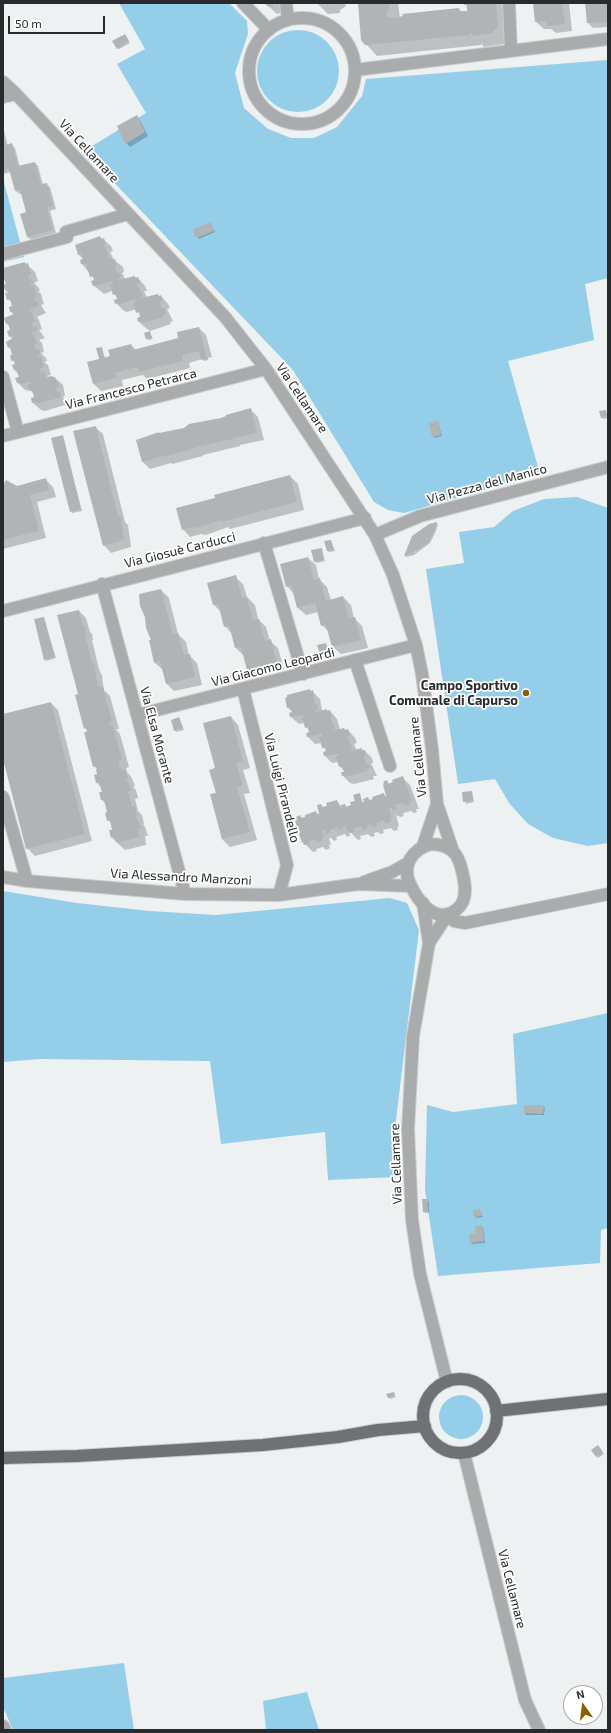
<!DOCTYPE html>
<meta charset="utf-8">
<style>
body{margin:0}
#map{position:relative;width:611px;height:1733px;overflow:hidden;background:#edf1f2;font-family:"Exo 2",sans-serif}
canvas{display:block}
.frame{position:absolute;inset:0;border:4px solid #292a2b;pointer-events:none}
.north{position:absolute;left:563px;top:1685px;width:40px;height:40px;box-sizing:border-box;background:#fff;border:1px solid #a9aaaa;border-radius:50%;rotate:346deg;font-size:11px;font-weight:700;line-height:16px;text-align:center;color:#292a2b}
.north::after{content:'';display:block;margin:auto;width:14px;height:18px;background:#8a6001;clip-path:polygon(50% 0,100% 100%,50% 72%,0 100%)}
.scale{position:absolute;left:8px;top:16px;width:97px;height:18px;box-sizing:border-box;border:2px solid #292a2b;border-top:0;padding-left:5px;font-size:12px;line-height:14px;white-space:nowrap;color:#292a2b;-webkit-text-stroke:3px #fff;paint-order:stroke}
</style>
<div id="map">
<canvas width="611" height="1733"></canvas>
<div class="frame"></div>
<div class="north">N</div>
<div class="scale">50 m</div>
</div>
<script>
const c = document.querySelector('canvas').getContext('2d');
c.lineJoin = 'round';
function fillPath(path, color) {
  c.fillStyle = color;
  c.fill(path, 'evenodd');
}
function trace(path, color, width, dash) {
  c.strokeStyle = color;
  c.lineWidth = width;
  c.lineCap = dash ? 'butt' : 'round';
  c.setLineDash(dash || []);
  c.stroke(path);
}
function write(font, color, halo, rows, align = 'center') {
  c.font = font + ' "Exo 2",sans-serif';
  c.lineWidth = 3.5;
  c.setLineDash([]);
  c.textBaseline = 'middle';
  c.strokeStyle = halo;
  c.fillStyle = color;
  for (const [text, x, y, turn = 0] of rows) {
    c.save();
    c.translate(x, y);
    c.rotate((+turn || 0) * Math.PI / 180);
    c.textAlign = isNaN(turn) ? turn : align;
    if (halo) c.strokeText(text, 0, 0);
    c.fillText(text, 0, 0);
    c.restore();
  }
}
fillPath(new Path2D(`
 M119 3H229L247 21 248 34 235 73 244 108 268 129 291 138H314L337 127 362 96 366 79 608 60V278L585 284 594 340 508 361 540 474 404 513 388 510 374 502 293 370 84 151 146 113 117 64 145 49Z
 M257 71a41 41 0 1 1 82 0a41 41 0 1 1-82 0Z
 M3 178 24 257 3 262Z
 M577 497 608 508V843L588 846 553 838 528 824 509 803 495 779 458 784 426 569 464 563 459 532 494 527 513 511 544 499Z
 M3 891 77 903 150 911 216 915 390 898 407 903 419 930 395 1128 396 1177 328 1180 325 1132 221 1144 210 1061 40 1059 3 1062Z
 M608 1013V1228L601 1230 600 1263 438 1276 425 1190 427 1105 453 1112 517 1104 513 1034Z
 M439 1417a22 22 0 1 1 44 0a22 22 0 1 1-44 0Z
 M124 1663 134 1730H13L3 1707V1678Z
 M307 1692 319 1730H266L263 1701Z`), '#95cee9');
fillPath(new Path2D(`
 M265 3H280V13L277 14Z
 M317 3H345L346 6 340 10V13L328 14Z
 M359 3H398L400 18 459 9 462 12 468 11 465 3H505L509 39 504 41V44L484 47 481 43V45L377 56 366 44Z
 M534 3H569L572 31 556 33 551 29H544L536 22Z
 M586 3H608V27L593 28 588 23Z
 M125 35 130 43 119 49 117 48Z
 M136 116 140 120 148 136 130 147 126 143Z
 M3 127 8 146 12 145 15 148 20 167 35 163 38 166 43 185 46 184 50 187 56 209 50 211 56 233 31 240 27 236 28 213 22 194H20L16 191 11 172 3 174Z
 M210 223 215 232 199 239 194 230Z
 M100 237 111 246 113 251 110 252 114 260 123 267 124 272 122 273 125 279 134 277 138 278 145 286 147 291H144L147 298 161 296 168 304 170 308 167 309 173 321 170 322 171 324 150 331 147 329 139 322 142 317 136 309 127 312 124 311 116 303 118 299 112 291 104 294 93 285 96 281 81 263 84 260 79 255 76 246Z
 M25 263 35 272 38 281 34 283 39 288 40 291H38L41 294 44 304 41 305 46 313 37 317 39 320 42 329 39 330 45 338 39 340 42 343 44 352 41 353 46 358 47 361 44 362 48 365 51 375 47 376 50 378H55L63 385 65 395 63 397 68 404 45 411 41 410 33 403 32 398 35 397 34 394 31 391 25 390 18 383 20 378 19 374 14 370 17 365 12 360 14 355 13 351 9 347 12 339 10 336 11 331 10 327 6 323 14 315 11 312 12 303 8 299 9 294 5 290 7 284 3 277V271Z
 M199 328 206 335 212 357 208 358V360L204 361 202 359 189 363 190 368 147 379 143 375 122 380 123 386 101 391 94 384 102 348 105 358 111 357 131 345 136 350 179 339Z
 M150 333 153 339 148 340 147 338Z
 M250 409 258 417 264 440 240 445V446L203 455V456L172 464 171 463 150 469 143 462 138 441 221 419Z
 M606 411 608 418 603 419 601 417Z
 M438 422 442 436 434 438 433 436Z
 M95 427 103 434 125 522 128 525 131 547 111 553 104 545Z
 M62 436 82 511 72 513 52 438Z
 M290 476 298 484 304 510 230 529 228 527 206 535 201 534 190 537 183 529 216 499Z
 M45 479 53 487 56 497 37 502 46 538 3 549V487H17Z
 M436 523 438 524 436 531 430 543 414 555 406 557 405 556 413 537Z
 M331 541 335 551 329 552 328 551Z
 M321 549 325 561 317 563 315 561Z
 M308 558 316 565 319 579 327 587 331 600 343 597 351 605 354 618 362 626 368 648 341 654 333 647 330 633 322 625 318 612 306 615 298 608 294 594 287 586Z
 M235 577 243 584 247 597 255 605 258 619 266 627 270 641 278 648 284 669 255 677 248 669 244 656 236 648 232 634 225 626 221 612 214 605Z
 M161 590 169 598 178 634 186 642 189 655 197 663 202 685 174 691 167 684 163 670 155 663 152 641 146 616Z
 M79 611 86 618 90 632 92 634 93 640H92L99 669 103 678H102L104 690 110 696 119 729H116L120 734 129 767 126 768 127 772 132 778 135 786 133 787 136 790 138 798 135 799 138 811 142 815 144 824H143L145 827 148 836H145L146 845 125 850 112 838 110 831 113 830 112 825 108 820 109 813 106 804 102 800V788L97 783 95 776 98 775V770L94 766 89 732 85 728 79 695Z
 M43 618 56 658 46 661 45 659Z
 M326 644 330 653 322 655 321 653Z
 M313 692 320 699 322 710 330 711 337 719 340 730H348L355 738 357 743 354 744 357 751H365L372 758 373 763H371L377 776H373L374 779 354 784 350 783 342 775 346 772 340 767 339 762 332 763 325 756 328 752 323 747 322 743 315 744 307 736 310 733 305 723 299 724 291 717 294 713 288 708 286 699Z
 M51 703 58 710 92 841 35 856 27 848 3 755V715Z
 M231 717 238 725 250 768 243 770 250 793 244 794 257 840 230 847 222 839 211 795 217 793Z
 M179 718 184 730 176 732 175 730Z
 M403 778 410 785 419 809H416L417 812 414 813 411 811 403 813 404 816 400 817 396 815 399 826 397 827 398 830 394 831 391 828 383 830 384 833 380 834 378 832 374 833 375 836 371 837 368 834 360 836 361 839 358 840 349 831 350 836 347 837 345 834 336 837 337 840 334 841 331 838H329L331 845H329L330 848 326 850 323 847 316 849 317 851 313 852 303 842 300 816 303 819 315 812 320 815 321 805 324 808 336 801 341 806 345 805 348 808 356 802 359 794 363 803 368 798 370 801 383 794 388 799 387 782 390 784Z
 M472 792 474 802 466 804 463 793Z
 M543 1106 545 1108 544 1115H526L525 1113Z
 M427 1200 429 1202V1213H425L424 1211Z
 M480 1210 483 1217 477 1218 475 1217Z
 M482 1226 483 1228 485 1243 472 1244 471 1243Z
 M393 1393 396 1397 390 1399 388 1397Z
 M599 1448 604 1454 598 1458 592 1451Z`), '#0003');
fillPath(new Path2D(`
 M264 3H273V5L269 7Z
 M358 3H389V10H387V17L394 18 403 16 402 14 459 8 460 11H467V4L464 5V3H496L498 28 493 30V33L473 36 472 33H470V35L365 45 361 40Z
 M533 3H562L565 24 547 26V21L535 22Z
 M585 3H608V22L587 23Z
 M125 34 129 41 117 49 112 41Z
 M137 115 145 132 125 144 117 126Z
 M3 136 6 145 12 143 18 166 35 162 41 184 47 183 53 206 47 207 53 230 27 237 20 214 26 212 20 190 15 191 9 169 3 170Z
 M210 222 214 231 196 238 193 230Z
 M100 236 101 239 104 238 106 244H104L109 257 106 258V259L112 257 113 260 115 259 117 265H115L117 273 119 272 121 277 118 278V280L135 276V278L138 277 140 283 137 284 143 296 141 297V298L158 294 159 296 161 295 163 301 160 302 162 309 165 308 166 314 163 315 164 317 142 323 141 321 138 322 137 318 140 317 139 312 136 313 133 302 136 301 135 299 118 305V303L115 304 114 300 117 299 116 294 113 295 110 284 113 283V281L95 286V285L93 286 91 281 94 280 93 276 90 277 86 264H81L80 260 83 259 81 254 78 255 75 245Z
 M25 262V264L28 263 31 274 28 275 29 280 32 279 33 283 30 284 31 286 34 285 37 297 34 298 35 302 38 301 39 306 29 310V312L32 311 35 322H32L33 327 36 326 38 330 31 333V335L34 334 37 344 34 345 36 350 39 349 40 354 37 355V357H41L44 367 40 368 41 373 45 372 46 377 43 378 52 376 53 377H55L59 387 56 388 57 393 60 392 61 396 59 398 36 404V402L32 403 31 398 34 397 32 390H29L27 385 30 384V382L20 384V383H17L15 378 19 377 16 369 14 370 12 365 15 364 14 360 11 361 10 355H12L10 347 8 348 6 342 13 338 12 336 9 337 7 331 10 330 8 323 6 324 4 318 14 314V312H10L9 307 12 306 10 299 7 300 5 293H8L7 289 5 290 3 285 6 284 3 276V268Z
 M199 327 207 359 201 360 199 351 182 355 183 361 139 372 137 367 115 373 116 378 93 384 87 362 99 359 96 348 102 347 104 358 110 356 108 350 131 344 133 350 178 338 177 332Z
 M150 331 152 338 146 339 144 333Z
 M251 408 257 433 233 438V439L196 447V448L163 457V456L142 462 136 440 159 432V433L184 428 189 424 221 418 226 416V415Z
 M606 410 607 416 601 418 599 411Z
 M438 421 441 435 432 437 429 423Z
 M96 426 118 517 121 516 124 540 103 546 73 431Z
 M63 435 81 509 70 512 51 438Z
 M290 475 297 502 221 522V520L198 528 192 527 182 530 176 508 215 498 214 495Z
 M46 478 49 490 30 495 39 531 3 540V485L6 480 17 486Z
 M437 522 435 529 429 542 412 553 404 556 412 536 429 524Z
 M331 540 334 550 327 551 324 541Z
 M322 548 324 560 314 562 311 550Z
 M308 557 314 580 320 578 326 601 343 596 349 618 355 617 361 640 332 647 326 625 321 626 315 603 297 608 291 585 286 587 280 564Z
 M236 575 242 598 247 597 253 620 259 619 265 641 271 639 277 662 247 670 241 647 235 648 229 625 224 627 218 604 213 605 207 583Z
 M161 589 173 634 178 633 184 655 190 654 195 677 166 684 160 661 154 663 149 640H151L146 628 145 617 140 606 139 594Z
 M79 610 83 626 85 625 86 632 85 633 92 664 94 663 96 670H95L98 686 103 687 112 721 109 722 110 726 113 725 122 760 119 761V764L122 770 125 769 128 779H125L126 782 128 781 131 791H128L132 807 135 806 137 816 135 817 136 819H138L141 828 138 829 139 837 117 843 114 837 111 838 109 830H112L110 820 107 821 105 813 107 812 104 800H101L99 792H102L99 782 96 783 94 775 97 774 96 770 97 769 96 766 93 767 84 732H87L86 728 84 729 75 695 78 694 57 615Z
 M44 617 55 657 44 660 34 619Z
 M326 643 329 652 320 654 317 645Z
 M310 689V691L313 690 315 704H317L318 709 315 710 316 712 327 709V711L330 710 332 716H330L335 729 332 730 333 731 344 728 345 730 348 729 350 736H347L353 749 350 750V751L362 748V750H365L366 755 364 756 366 764 368 763 370 768 367 769V771L345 777V775L342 776 341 772H344L342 766 339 767 336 756H339V754L324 756 323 752 326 751 325 747 322 748 319 737 322 736V734L307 737 306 733 309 732 308 727 305 728 302 717 305 716V715L290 717 289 713 292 712 290 707 287 708 285 698 287 697V695Z
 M51 702 85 834 26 849 3 759V714Z
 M231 716 243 761 236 763 243 785 237 787 250 832 222 839 210 794 216 793 209 770 215 768 203 723Z
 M179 717 183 728 174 731 171 720Z
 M403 776 412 801 409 802 410 805 405 806 404 803 396 805 397 809 392 810 391 807H389L392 819H390L391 822 385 824 384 820 376 823 377 826 372 827 371 824 367 825 368 828 363 830 361 826 353 829 354 832 349 833 345 825 343 826V828L339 830 338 827 330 830V832L326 834 325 830 322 831 324 837 322 838 323 841 318 842 316 839 309 841 310 844 304 845 303 842 302 843 295 821 297 820 296 817 300 815 301 818 305 817V815L316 811 317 815 319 814 317 805 321 804 322 807 327 806 326 803 337 800 341 809 342 808 341 805 345 804 346 807 351 805 350 802 355 801 353 795 360 793 362 802H364L363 799 368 797 369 800 373 799 372 797 384 793 385 797 386 796 383 785 384 784 383 782 387 780 388 784 393 782 392 780Z
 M472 791 473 801 463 802 462 792Z
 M524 1105H544L543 1114 524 1113Z
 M422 1199H428L427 1212H423Z
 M480 1209 482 1216 474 1217 473 1210Z
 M482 1225 484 1241 470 1243 469 1234 475 1233V1226Z
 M394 1392 395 1396 388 1398 386 1394Z
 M598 1445 603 1452 596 1457 591 1450Z`), '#b1b4b5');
const minor = new Path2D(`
 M243 3 269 30
 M286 3 288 20
 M509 3 511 51
 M249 71a53 53 0 1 1 106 0a53 53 0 1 1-106 0Z
 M355 70 608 39
 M3 82 16 94 225 317 266 369 375 535 393 575 416 645 422 674 432 749 437 804 453 851
 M3 97 16 94
 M3 254 67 237 66 232 128 214
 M3 377 18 432
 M3 436 266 369
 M375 535 420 516 608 467
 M264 543 303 674
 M102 584 185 894
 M3 611 365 518
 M355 660 390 766
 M243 689 287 865 279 895
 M137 715 416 645
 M3 797 27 881
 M431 844C456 845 460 858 464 880 465 887 466 894 463 901 461 906 458 909 453 912 433 923 417 899 410 884 401 865 413 849 431 844Z
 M423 846 437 804
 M3 877 27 881 185 894 279 895 358 884 411 886
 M364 882 392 872 408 863
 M423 903 429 943 413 1036 408 1129 412 1220 420 1274 447 1382
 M429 943 448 914 454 921 465 923 608 894
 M464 1453 525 1700 539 1730
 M3 1726 5 1730`);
const major = new Path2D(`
 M423 1416a37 37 0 1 1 74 0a37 37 0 1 1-74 0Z
 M496 1411 608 1399
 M3 1458 77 1456 263 1445 338 1437 378 1430 425 1426`);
trace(minor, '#cacdce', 14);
trace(major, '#cacdce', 14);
trace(minor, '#aaabac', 12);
trace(major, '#6f7273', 12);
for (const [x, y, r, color] of [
 [526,693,4,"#8a6001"]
]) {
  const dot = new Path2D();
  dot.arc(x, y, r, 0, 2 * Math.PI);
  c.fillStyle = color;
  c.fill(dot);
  trace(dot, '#fff', 1.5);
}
write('13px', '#292a2b', '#fff', [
 ["Via Cellamare",89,151,47],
 ["Via Francesco Petrarca",131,389,-14],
 ["Via Cellamare",302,398,56],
 ["Via Pezza del Manico",487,484,-15],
 ["Via Giosuè Carducci",180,550,-14],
 ["Via Giacomo Leopardi",273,667,-14],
 ["Via Elsa Morante",157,735,75],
 ["Via Cellamare",418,757,-96],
 ["Via Luigi Pirandello",282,788,76],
 ["Via Alessandro Manzoni",181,877,3],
 ["Via Cellamare",396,1164,-92],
 ["Via Cellamare",512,1589,76]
]);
write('bold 13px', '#292a2b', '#fff', [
 ["Campo Sportivo",518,686],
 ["Comunale di Capurso",518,701]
], 'right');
</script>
